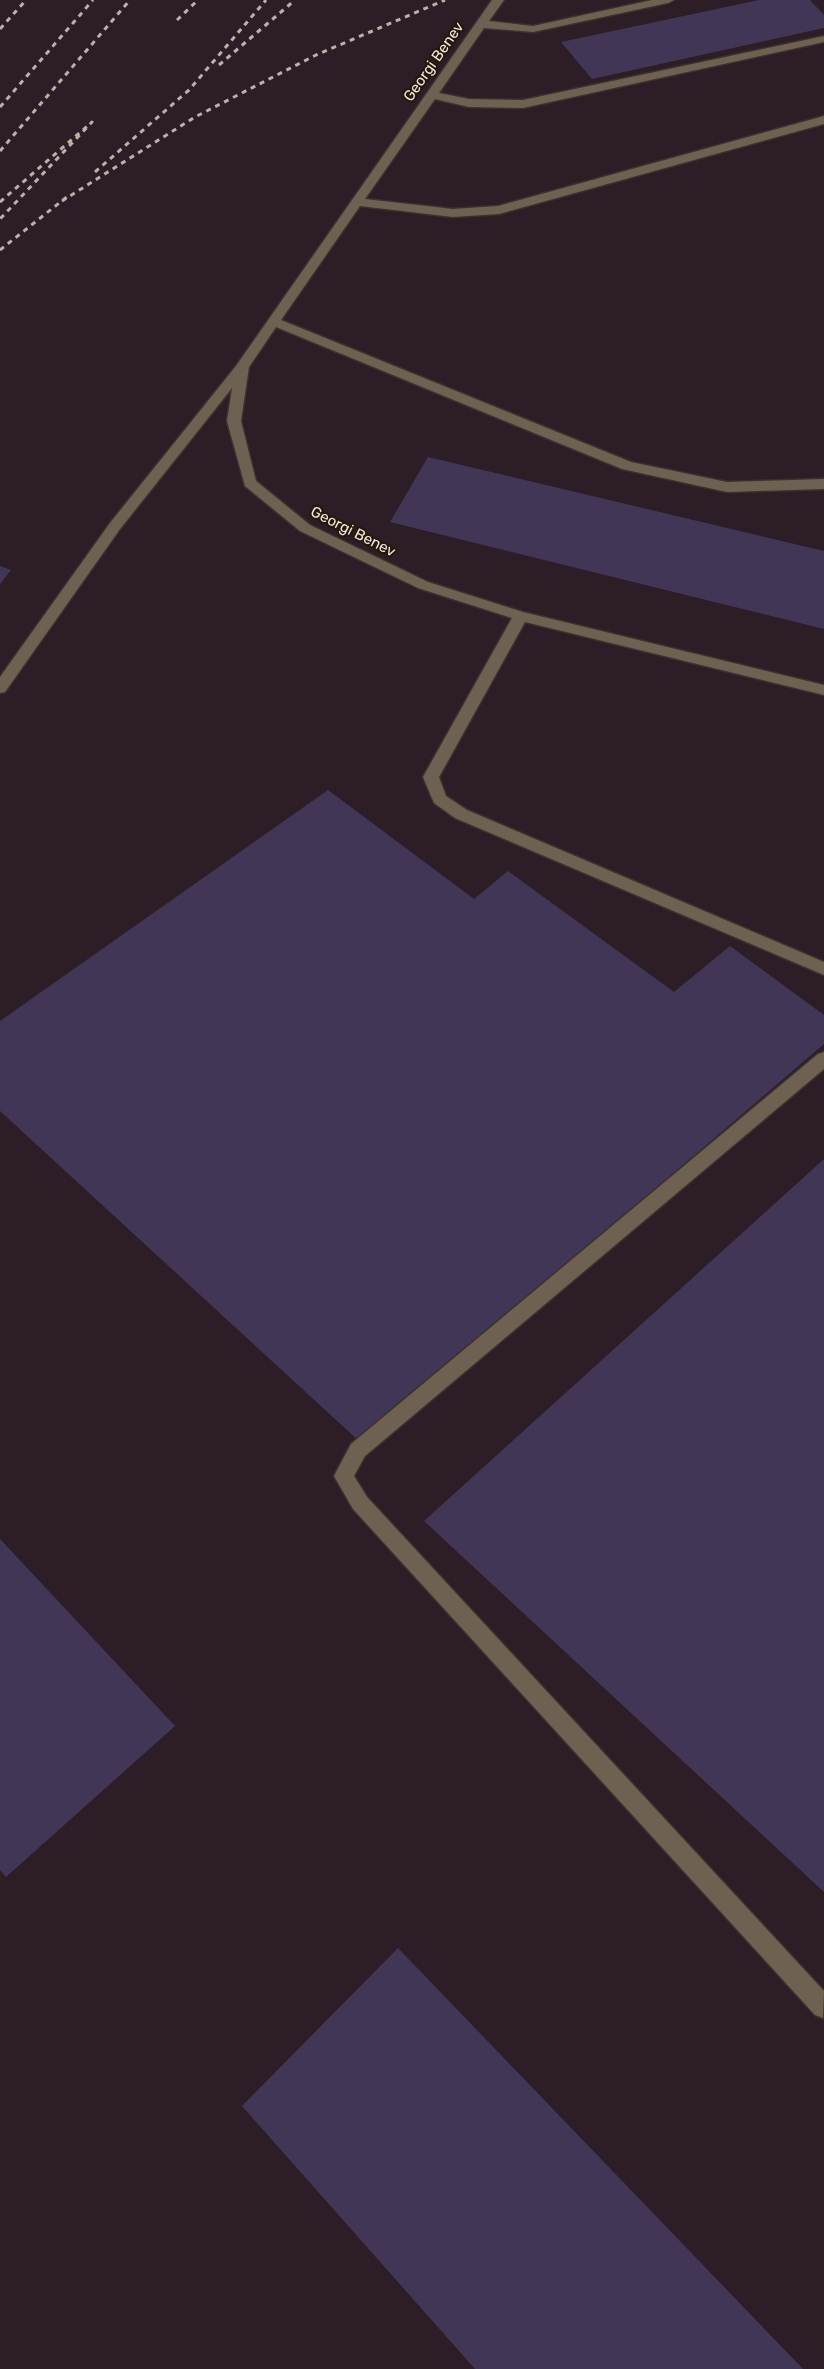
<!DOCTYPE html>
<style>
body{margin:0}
canvas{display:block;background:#24190c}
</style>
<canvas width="824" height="2369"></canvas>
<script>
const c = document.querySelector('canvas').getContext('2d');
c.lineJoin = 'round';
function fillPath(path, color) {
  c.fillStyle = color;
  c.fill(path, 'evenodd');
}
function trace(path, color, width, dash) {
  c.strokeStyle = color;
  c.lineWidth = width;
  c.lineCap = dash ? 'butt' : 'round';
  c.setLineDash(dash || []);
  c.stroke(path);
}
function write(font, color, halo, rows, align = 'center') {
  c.font = font + ' Rubik,sans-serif';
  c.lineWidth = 4.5;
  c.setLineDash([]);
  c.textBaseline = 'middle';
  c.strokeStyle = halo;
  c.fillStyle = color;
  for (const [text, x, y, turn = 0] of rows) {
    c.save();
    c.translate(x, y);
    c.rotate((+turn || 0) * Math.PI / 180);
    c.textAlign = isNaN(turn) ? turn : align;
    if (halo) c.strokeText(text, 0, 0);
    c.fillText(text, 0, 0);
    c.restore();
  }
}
fillPath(new Path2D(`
 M0 0H824V2369H0Z`), '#2d1d26');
fillPath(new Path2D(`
 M759 0H810L824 15V28L592 79 561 42Z
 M428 457 824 551V629L390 522Z
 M0 566 11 570 0 584Z
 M328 790 474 899 508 871 674 992 730 946 824 1015V1044L360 1442 0 1111V1021Z
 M824 1159V1892L424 1521Z
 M0 1539 175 1726 6 1877 0 1870Z
 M398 1948 803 2369H475L242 2106Z`), '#423657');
const minor = new Path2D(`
 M492 0H504L489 21 533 26 652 0H674L668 3 533 32 484 28 439 93 469 99 523 100 824 36V42L523 108 469 107 435 99 365 199 453 209 498 206 824 116V124L499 214 453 217 360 206 281 320 631 462 727 482 824 479V489L727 492 622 469 276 327 249 367 241 421 256 481 310 525 428 582 523 612 824 685V695L525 622 439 777 446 796 467 810 824 962V975L455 818 434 803 423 777 512 618 418 588 300 531 245 486 227 421 232 388 120 529 5 692 0 693V677L110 523 236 366Z
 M824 1052V1069L365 1456 354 1476 367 1497 824 1991 823 2018 815 2015 353 1509 334 1476 351 1444 818 1054Z`);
trace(minor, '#3a322d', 3);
fillPath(minor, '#6e6151');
trace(new Path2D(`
 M177 20 198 0
 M0 29 26 0
 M219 65 295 0
 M0 107 93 0
 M0 151 130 0
 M95 172 189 90 266 0
 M62 201 195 117 316 55 445 0
 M0 202 92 122 0 219
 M0 250 68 196`), '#bab2a8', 3, [5, 5]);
write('15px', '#efe8df', '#24190c', [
 ["Georgi Benev",434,62,-55],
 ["Georgi Benev",353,532,27]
]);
</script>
